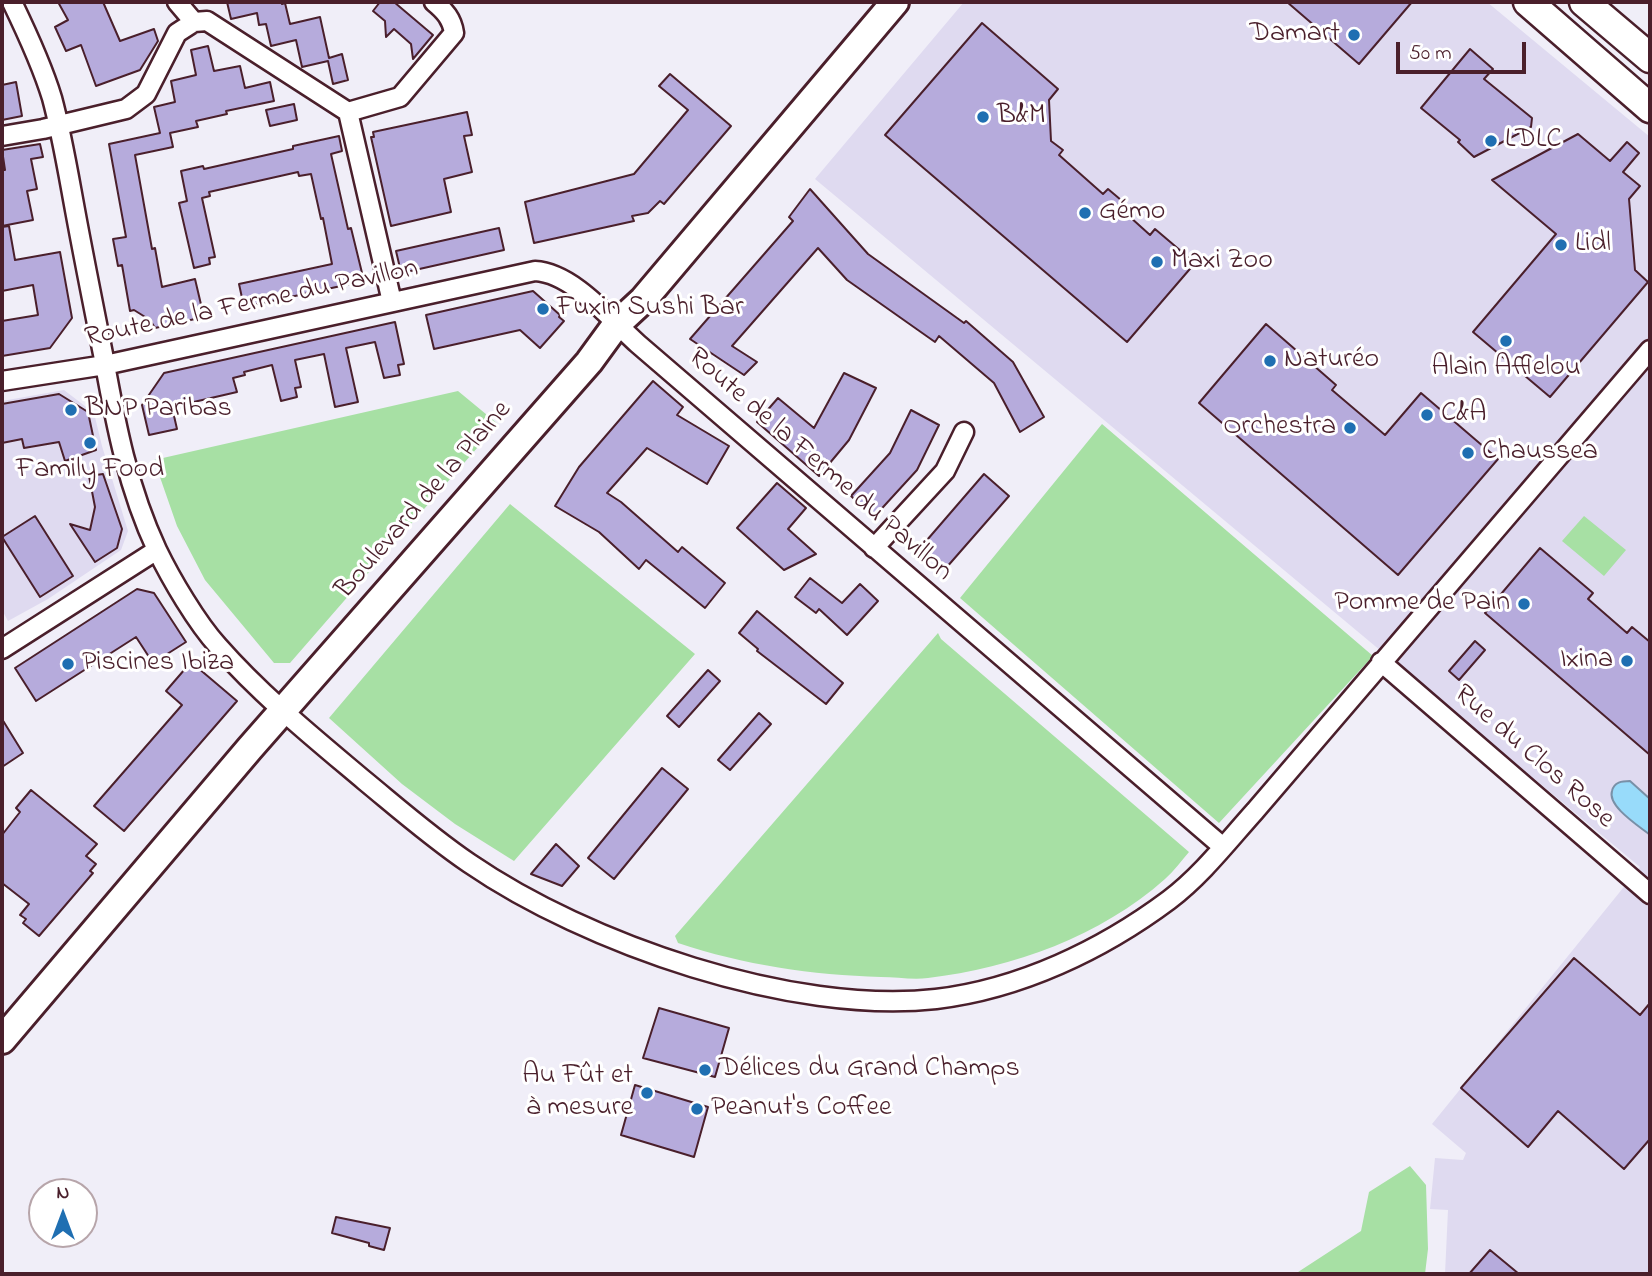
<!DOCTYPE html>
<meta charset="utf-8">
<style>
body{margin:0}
#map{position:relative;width:1652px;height:1276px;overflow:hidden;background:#f0eef8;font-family:"Indie Flower",sans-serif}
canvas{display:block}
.frame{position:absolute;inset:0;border:4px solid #4a1f2b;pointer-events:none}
.north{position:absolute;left:28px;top:1178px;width:70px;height:70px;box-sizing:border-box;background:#fff;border:2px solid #b7a5aa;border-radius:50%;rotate:0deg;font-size:19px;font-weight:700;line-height:28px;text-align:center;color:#4a1f2b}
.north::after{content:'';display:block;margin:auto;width:24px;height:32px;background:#1f6fb2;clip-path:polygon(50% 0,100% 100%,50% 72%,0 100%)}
.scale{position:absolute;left:1396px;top:42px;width:130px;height:32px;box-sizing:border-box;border:4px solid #4a1f2b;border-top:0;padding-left:9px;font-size:21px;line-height:24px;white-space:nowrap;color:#4a1f2b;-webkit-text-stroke:5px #fff;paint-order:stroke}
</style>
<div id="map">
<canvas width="1652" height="1276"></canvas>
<div class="frame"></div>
<div class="north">N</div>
<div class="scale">50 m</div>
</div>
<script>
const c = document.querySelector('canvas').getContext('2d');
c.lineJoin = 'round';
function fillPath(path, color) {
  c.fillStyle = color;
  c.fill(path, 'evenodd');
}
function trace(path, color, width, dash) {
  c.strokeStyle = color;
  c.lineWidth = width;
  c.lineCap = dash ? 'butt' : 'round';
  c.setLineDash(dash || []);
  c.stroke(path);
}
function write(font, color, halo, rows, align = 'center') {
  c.font = font + ' "Indie Flower",sans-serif';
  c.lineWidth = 6;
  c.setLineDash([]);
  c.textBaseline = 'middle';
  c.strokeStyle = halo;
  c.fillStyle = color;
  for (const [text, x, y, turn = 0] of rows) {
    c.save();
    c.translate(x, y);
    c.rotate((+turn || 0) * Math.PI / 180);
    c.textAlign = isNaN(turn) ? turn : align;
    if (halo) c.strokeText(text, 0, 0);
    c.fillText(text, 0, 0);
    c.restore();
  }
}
fillPath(new Path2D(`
 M964 2H1487L1650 137V1274H1445L1448 1210 1430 1209 1435 1158 1463 1160 1466 1153 1432 1124 1640 867 815 179Z
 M64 390 94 413 102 446 128 531 121 550 48 599 8 621 2 610V401Z`), '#dfdaf0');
fillPath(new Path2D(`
 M458 391 498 424 290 663H274L205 580 177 526 154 460Z
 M1102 424 1373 656 1219 823 960 598Z
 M510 504 695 654 514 861 455 824 402 784 329 718Z
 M1584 516 1626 550 1604 576 1562 541Z
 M938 633 941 639 1189 852C1181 861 1174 871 1165 879 1101 936 1013 968 928 978 913 980 896 977 881 977 812 975 744 965 678 943L675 936Z
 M1410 1166 1426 1185 1428 1249 1425 1274H1295L1361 1231 1369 1192Z`), '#a7e0a4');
const water = new Path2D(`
 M1630 781 1650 799V835C1639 826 1607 806 1612 791 1614 782 1622 781 1630 781Z`);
fillPath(water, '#98dbfa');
trace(water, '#7990a7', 2);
const building = new Path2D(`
 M58 2H103L120 41 154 29 158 41 140 70 96 86 81 45 66 51 55 27 68 20Z
 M227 2H281L282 4 285 3 290 24 320 17 329 58 342 54 348 80 333 84 328 61 302 67 296 40 271 46 266 24 259 25 257 13 231 19Z
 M380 2H394L433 35 413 59 411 44 394 29 386 37 385 21 373 11Z
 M1287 2H1412L1359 64Z
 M982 23 1058 89 1049 100 1051 141 1063 150 1059 155 1103 194 1108 189 1134 211 1130 217 1150 235 1155 229 1195 263 1127 342 885 135Z
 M208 46 214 71 240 66 245 88 270 82 274 101 226 111 227 114 196 121 198 127 170 133 173 147 135 155 152 249 155 248 162 287 195 279 203 313 194 315 195 319 155 328 150 320 134 310 130 311 122 265 118 266 113 239 126 237 109 144 160 133 154 107 175 102 171 81 196 75 191 50Z
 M1470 49 1493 69 1484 79 1532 118 1531 127 1474 157 1458 142 1460 140 1421 108Z
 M670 74 731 126 664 204 660 201 648 213 632 216 634 221 534 243 525 202 634 174 688 110 659 86Z
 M16 82 22 116 2 120V85Z
 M294 104 297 120 270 126 266 110Z
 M467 112 472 135 464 136 472 172 444 179 451 212 391 226 371 137H374L373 132Z
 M1578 134 1610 161 1627 142 1639 153 1623 172 1640 186 1629 199 1635 270 1648 282 1550 397 1473 332 1556 234 1492 180Z
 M339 136 342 151 331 154 348 229 351 228 364 281 244 307 239 284 332 264 323 218 321 219 311 174 299 176 298 172 209 192 210 196 202 198 215 257 209 258 210 264 194 268 179 203 187 201 181 171 203 166 204 169 293 149V146Z
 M40 144 43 157 31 159 37 189 27 191 33 220 2 226V170H5L2 150Z
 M810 189 868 254 964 323 966 321 1013 362 1044 417 1020 432 994 383 939 336 935 342 847 280 818 248 732 346 757 362 744 375 690 339 793 221 789 217Z
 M9 226 15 260 60 252 72 318 50 348 2 356V321L38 315 33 285 2 291V227Z
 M499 228 504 250 406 272 404 266 400 268 396 251Z
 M533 291 560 315 559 317 564 321 540 348 520 330 434 349 426 315Z
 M395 322 404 364 398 365 400 375 384 378 375 342 346 348 358 402 335 407 324 354 295 360 301 387 295 388 297 397 281 401 272 365 244 372 245 375 233 378 237 392 172 407 177 429 149 435 142 405 164 373Z
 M1266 324 1336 385 1332 390 1385 435 1421 393 1498 459 1398 575 1199 403Z
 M844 373 876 388 849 440 819 476 757 422 778 398 814 428Z
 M653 381 683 407 677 415 729 446 707 484 647 448 607 493 621 502 678 552 682 547 725 583 705 608 646 560 639 569 599 532 555 506 579 467Z
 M59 394 88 412 96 450 65 461 59 442 24 448 22 439 2 443V404Z
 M911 410 939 425 917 470 874 517 851 496 890 453Z
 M103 474 122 529 117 548 95 562 70 524 90 530 95 507 89 476Z
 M984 474 1009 496 946 568 921 547Z
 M777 483 806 508 788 529 816 554 784 570 737 528Z
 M35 516 73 576 40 597 2 537Z
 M1540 548 1593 593 1588 599 1627 633 1632 627 1650 642V755L1485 613Z
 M810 578 842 603 860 584 878 601 847 635 819 609 816 613 795 597Z
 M137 589 154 593 186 642 153 663 136 637 36 701 15 668Z
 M757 611 843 683 826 704 757 651 758 649 739 633Z
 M1475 641 1485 650 1459 680 1449 671Z
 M191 662 237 701 124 831 94 806 182 705 166 691Z
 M708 670 720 681 679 727 667 716Z
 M759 713 771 724 730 770 718 760Z
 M2 719 23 753 2 767Z
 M662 768 688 789 614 879 588 858Z
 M31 790 97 844 86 856 96 864 90 871 93 873 39 936 23 923 26 919 20 915 29 904 2 883V835L20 812 16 808Z
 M556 844 579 866 562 886 531 874Z
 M1574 958 1640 1015 1650 1003V1139L1624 1169 1558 1111 1528 1147 1461 1088Z
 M659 1008 729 1028 715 1077 643 1058Z
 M635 1085 708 1107 694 1157 621 1135Z
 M336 1217 390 1228 384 1250 369 1246V1243L332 1233Z
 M1490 1250 1519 1274H1469Z`);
fillPath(building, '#b6abdc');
trace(building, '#4a1f2b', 2);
const street = new Path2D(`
 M12 2C27 33 42 65 52 98 62 135 68 172 75 210 84 259 94 309 104 359 116 426 128 488 157 550 171 579 197 623 218 646 262 696 314 738 365 781 399 809 432 838 469 863 587 944 792 1015 936 999 1020 989 1102 950 1169 900 1202 875 1228 841 1255 811L1650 350
 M177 2 194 22
 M348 112 400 97 454 33C452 19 445 11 434 2
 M2 136 43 129 126 109 146 94 177 33 194 22 207 21 348 112 392 302
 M2 381 105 365 535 271C573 273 611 320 638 344L1223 847
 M874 548 945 471 964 432
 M2 649 157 550
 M1381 662 1650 894`);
const secondary = new Path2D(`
 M2 1040 250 748 589 362 616 325 643 300 895 2`);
const primary = new Path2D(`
 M1528 2 1650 108
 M1584 2 1650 58`);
trace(street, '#4a1f2b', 23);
trace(secondary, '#4a1f2b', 32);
trace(primary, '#4a1f2b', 33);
trace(street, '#fff', 18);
trace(secondary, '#fff', 26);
trace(primary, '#fff', 28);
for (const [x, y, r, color] of [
 [1354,35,7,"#1f6fb2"],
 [983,117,7,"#1f6fb2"],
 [1491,141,7,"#1f6fb2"],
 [1085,213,7,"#1f6fb2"],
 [1561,245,7,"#1f6fb2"],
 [1157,262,7,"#1f6fb2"],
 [543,309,7,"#1f6fb2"],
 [1506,341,7,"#1f6fb2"],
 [1270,361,7,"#1f6fb2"],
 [71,410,7,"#1f6fb2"],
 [1427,415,7,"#1f6fb2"],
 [1350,428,7,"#1f6fb2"],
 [90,443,7,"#1f6fb2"],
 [1468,453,7,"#1f6fb2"],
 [1524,604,7,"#1f6fb2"],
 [1627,661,7,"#1f6fb2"],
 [68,664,7,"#1f6fb2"],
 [705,1070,7,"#1f6fb2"],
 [647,1093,7,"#1f6fb2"],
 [697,1109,7,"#1f6fb2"]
]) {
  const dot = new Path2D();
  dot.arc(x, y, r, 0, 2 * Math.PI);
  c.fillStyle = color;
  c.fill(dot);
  trace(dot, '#fff', 2.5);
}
write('28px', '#4a1f2b', '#fff', [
 ["Damart",1340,35,"right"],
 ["B&M",997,117],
 ["LDLC",1505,141],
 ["Gémo",1099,213],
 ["Lidl",1575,245],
 ["Maxi Zoo",1171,262],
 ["Fuxin Sushi Bar",557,309],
 ["Naturéo",1284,361],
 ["Alain Afflelou",1506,369,"center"],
 ["BNP Paribas",85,410],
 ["C&A",1441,415],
 ["Orchestra",1336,428,"right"],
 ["Chaussea",1482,453],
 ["Family Food",90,471,"center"],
 ["Pomme de Pain",1510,604,"right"],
 ["Ixina",1613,661,"right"],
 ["Piscines Ibiza",82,664],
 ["Délices du Grand Champs",719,1070],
 ["Au Fût et",633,1077,"right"],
 ["à mesure",633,1109,"right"],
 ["Peanut's Coffee",711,1109]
], 'left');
write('28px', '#4a1f2b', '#fff', [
 ["Route de la Ferme du Pavillon",252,305,-12],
 ["Route de la Ferme du Pavillon",819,466,41],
 ["Boulevard de la Plaine",425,501,-49],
 ["Rue du Clos Rose",1533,758,41]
]);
</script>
